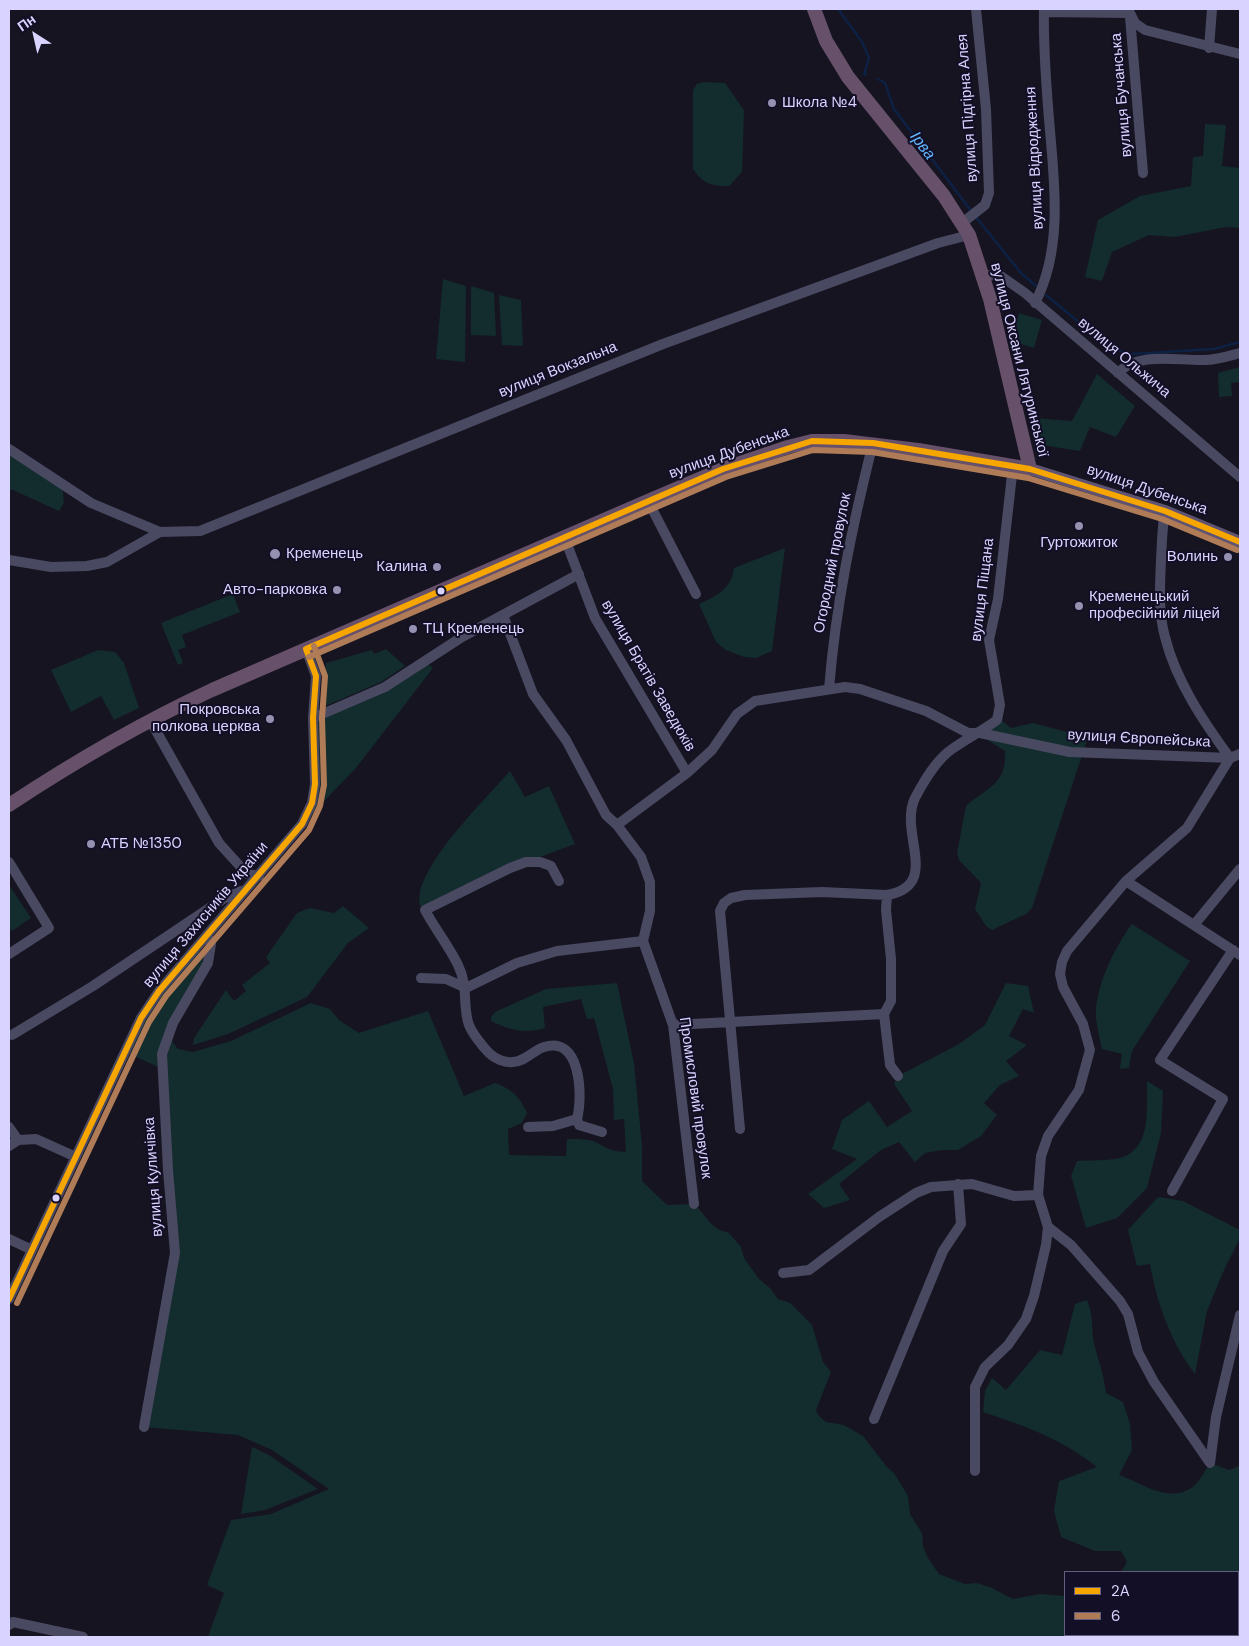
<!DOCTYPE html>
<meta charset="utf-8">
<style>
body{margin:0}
#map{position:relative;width:1249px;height:1646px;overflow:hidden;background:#161421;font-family:"DM Sans",sans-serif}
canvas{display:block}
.frame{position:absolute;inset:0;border:10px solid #d9d4ff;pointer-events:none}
.legend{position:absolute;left:1064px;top:1571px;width:175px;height:65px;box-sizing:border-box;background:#130f26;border:1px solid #625e7d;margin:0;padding:6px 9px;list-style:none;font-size:15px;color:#d9d4ff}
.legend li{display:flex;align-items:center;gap:10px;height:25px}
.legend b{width:25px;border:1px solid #625e7d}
.north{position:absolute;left:10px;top:10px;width:50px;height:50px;-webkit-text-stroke:4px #130f26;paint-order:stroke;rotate:325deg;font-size:14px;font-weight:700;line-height:20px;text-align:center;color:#d9d4ff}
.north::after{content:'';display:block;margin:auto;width:18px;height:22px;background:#d9d4ff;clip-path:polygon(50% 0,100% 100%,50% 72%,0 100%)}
</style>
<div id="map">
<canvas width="1249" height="1646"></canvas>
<div class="frame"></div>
<ul class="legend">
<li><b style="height:6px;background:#f7a600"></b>2A</li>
<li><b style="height:6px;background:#b07c57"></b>6</li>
</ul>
<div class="north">Пн</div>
</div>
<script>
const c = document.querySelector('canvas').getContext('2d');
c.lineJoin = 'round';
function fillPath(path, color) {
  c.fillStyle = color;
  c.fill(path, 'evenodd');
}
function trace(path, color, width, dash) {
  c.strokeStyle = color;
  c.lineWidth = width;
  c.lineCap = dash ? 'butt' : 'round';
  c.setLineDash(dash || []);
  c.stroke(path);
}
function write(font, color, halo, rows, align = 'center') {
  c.font = font + ' "DM Sans",sans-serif';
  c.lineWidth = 4;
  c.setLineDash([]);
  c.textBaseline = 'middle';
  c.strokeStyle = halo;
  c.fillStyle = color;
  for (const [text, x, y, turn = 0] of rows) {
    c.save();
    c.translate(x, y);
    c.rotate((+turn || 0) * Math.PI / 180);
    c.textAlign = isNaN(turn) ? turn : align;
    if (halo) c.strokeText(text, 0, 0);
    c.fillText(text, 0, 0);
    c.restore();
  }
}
fillPath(new Path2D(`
 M704 82 725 83 744 110 742 172 729 186C712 186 703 184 693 169V90L697 84Z
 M1205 124 1226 125 1222 166 1240 168V228L1226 227 1175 237 1149 235 1112 252 1102 281 1085 277 1098 220 1140 196 1191 186 1193 157 1203 156Z
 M443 279 466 286 465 362 436 359Z
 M471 286 494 293 496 336 471 335Z
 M499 295 521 300 523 346 502 345Z
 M1019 313 1042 320 1034 348 1011 341Z
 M1240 367V382L1231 383 1232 396 1219 397 1218 373Z
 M1097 374 1135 406 1116 437 1090 427 1080 451 1041 445 1034 418 1072 421Z
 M9 449 62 483 64 503 59 511 13 490H9Z
 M785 548 772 651 756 658 744 657 726 650 716 642 699 604C717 596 731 589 734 568Z
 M233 594 240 612 182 635 186 647 178 650 183 663 178 665 161 623Z
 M386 649 405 666 381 682 323 707 326 663 372 650 374 654Z
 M98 650 115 652 124 663 139 708 114 720 101 696 71 712 51 670Z
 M425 661 433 668 356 768 302 824 312 803 313 718 385 687Z
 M1000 719 1011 728 1033 723 1082 736 1087 740 1032 908 1026 914 992 930 986 926 975 909 981 883 959 860 957 853 966 806C987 787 1007 785 1005 751L978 734Z
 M510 771 525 797 549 786 575 844 526 862 425 910 419 904C420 898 419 890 422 885 437 846 482 803 510 771Z
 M9 885 31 918 12 931 9 927Z
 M343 906 369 928 348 943 307 997 228 1034 193 1045 194 1038 226 990 234 1001 246 991 242 985 270 963 266 957 297 913 310 908 334 913Z
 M1132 924 1190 961 1132 1051 1129 1068 1120 1069 1122 1054 1102 1049C1100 1039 1097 1028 1096 1018 1094 989 1115 946 1132 924Z
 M195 949 205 956 208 963 168 1036 178 1049 193 1052 231 1041 311 1003 330 1009 339 1020 359 1033 428 1011 464 1096 495 1083C512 1089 520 1097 527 1113L522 1123 508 1129 509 1155 566 1156 567 1139C577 1139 590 1138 599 1144 611 1150 612 1151 626 1152L624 1119 614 1120 613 1089 594 1018 587 1019 581 999 543 1007 545 1028C525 1034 509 1030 491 1021V1017L495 1012 546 989 617 983 634 1063 642 1146V1181L667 1205 694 1204C705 1214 712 1231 728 1232L741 1247 744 1258 759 1279 770 1288 778 1299 790 1303 812 1325 823 1362 831 1372 816 1410 818 1415 826 1422 844 1425 863 1436 887 1467 894 1473 908 1496 910 1514 922 1533 923 1546 928 1558 939 1574 965 1584 977 1583 992 1588 1013 1599 1040 1594 1065 1596V1635H1238V1572H1121L1127 1562 1121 1551H1095L1061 1537 1054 1511 1059 1481 1097 1467C1060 1438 1027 1427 983 1412L985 1391 992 1378 1006 1390 1040 1350 1062 1355 1075 1304 1087 1300C1095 1320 1090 1329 1095 1347 1099 1363 1104 1375 1106 1393L1123 1402 1130 1424 1132 1450 1119 1475C1142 1483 1170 1505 1194 1486 1200 1481 1205 1470 1210 1463L1229 1470 1240 1466V1637L208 1636 224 1593 207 1585 231 1520 271 1514 329 1489 272 1450 238 1435 144 1427 175 1253 163 1069 125 1052 141 1018Z
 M1006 983 1028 986 1034 1013 1023 1009 1009 1036 1027 1045 1006 1061 1019 1076 1000 1085 984 1103 997 1115 981 1136 958 1150H942L925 1153 915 1162 899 1142 881 1150 839 1184 850 1200 824 1208 808 1194 857 1159 832 1149 842 1120 869 1101 887 1127 912 1111 894 1084 898 1076 959 1044 985 1025Z
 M1147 1081 1163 1091 1161 1133 1147 1188 1117 1218 1086 1228 1071 1176 1077 1161C1090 1160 1107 1161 1120 1158 1153 1149 1146 1107 1147 1081Z
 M1158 1197 1183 1201 1240 1230V1238L1224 1270 1207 1311 1195 1374C1170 1341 1157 1303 1150 1264L1137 1266 1128 1230Z
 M252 1447 269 1455 318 1489 265 1510 241 1514Z`), '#132c2d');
trace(new Path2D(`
 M838 9 862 42 869 58 864 74H866
 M878 79 885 83 894 109 972 212
 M975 216 1021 273 1036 286
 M1046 295 1105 344
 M1112 349 1133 354 1214 349 1240 342`), '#0d2144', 2.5);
trace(new Path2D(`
 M1044 12 1130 13 1135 23 1145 30 1240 54
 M1130 17 1143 173
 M1209 48 1212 9
 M962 223 985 205 989 193 986 109 976 9
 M983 277 998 274 1025 293 1240 477
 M1035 303C1064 247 1054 180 1049 119 1046 82 1043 46 1044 9
 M1118 373C1138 351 1179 361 1205 360 1217 360 1229 356 1240 353
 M9 449 91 503 160 532
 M648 501 696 594
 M564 536 595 618 687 773
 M9 560 51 567 87 566 107 562 160 532 200 531 663 344 938 243 969 235
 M503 615 533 694 566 740 606 815 617 825 641 857 650 882V911L643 941 673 1025 694 1204
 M829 689C836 603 852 527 873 443
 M313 718 385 687 462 637 579 574
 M150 720 219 843 247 874 259 876
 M617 825 687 773 712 750 737 714 755 701 845 687 860 689 926 711 968 733H980L1070 752 1230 758 1240 754
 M9 862 49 928 9 954
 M1126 881 1240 955
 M1194 925 1240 869
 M421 978 446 979 466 988
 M466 988 517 963 557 951 643 941
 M673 1025 884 1014
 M12 1035 93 986 223 899 241 891 244 892
 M898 1076 890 1065 884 1014 891 1001V959L886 910 887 895C942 885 898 833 915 798 924 781 936 760 952 749 966 739 982 731 997 720L1000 705 989 640 998 599 1013 466
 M577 1119 579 1125 602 1132
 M9 1127 18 1140 36 1139 76 1157
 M528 1127 553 1126 577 1119C583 1096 581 1035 544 1047 534 1050 524 1062 513 1062 505 1063 495 1059 489 1053 483 1047 472 1033 469 1025 462 1006 469 987 458 965 449 946 435 929 425 910L510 868 526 862H540L551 866 559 881
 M740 1129 720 911 724 903 731 898 745 895 822 892 887 895
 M9 1146 18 1140
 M1172 1191 1223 1099 1160 1060 1233 950
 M1048 1227 1071 1245 1120 1301 1128 1314 1138 1352 1154 1382 1210 1463 1216 1417 1240 1315
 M9 1239 32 1250
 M783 1273 809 1270 879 1217 916 1193 931 1187 972 1184 1014 1196 1038 1195
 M9 1299 141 1018 159 991 302 824 312 803 315 784 313 718 316 676 306 649
 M874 1419 943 1251 961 1224 958 1184
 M144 1427 175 1253 168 1170 162 1054 173 1023 208 963 211 944 207 935
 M975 1471V1387L985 1367 1008 1345 1026 1319 1034 1296 1046 1245 1048 1227 1038 1195 1041 1156 1048 1136 1079 1090 1090 1050 1083 1024 1063 987 1060 974 1062 962 1067 951 1126 881 1187 828 1230 758C1203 721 1176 681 1165 637 1158 612 1160 585 1161 560 1162 544 1162 527 1165 511
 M9 1625 13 1622 83 1637`), '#4a4962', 10);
trace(new Path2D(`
 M1030 469 1165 511 1240 542`), '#5e5373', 12);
trace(new Path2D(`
 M9 805C74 762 141 723 212 690L648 501 723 469 788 447 812 441H844L918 450 1030 469 990 299 969 235 944 196 848 77 826 41 814 9`), '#67516a', 14);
trace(new Path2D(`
 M306 649 723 469 812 441 873 443 1030 469 1165 511 1240 542
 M9 1299 141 1018 159 991 302 824 312 803 315 784 313 718 316 676 306 649`), '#f7a600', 6);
trace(new Path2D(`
 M309 657 726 477 813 450 872 452 1028 478 1162 519 1237 550
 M17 1303 149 1022 166 996 309 830 320 806 324 785 322 718 325 676 314 646`), '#b07c57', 6);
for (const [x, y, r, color] of [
 [772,103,5,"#9591b1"],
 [1079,526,5,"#9591b1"],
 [275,554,6,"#9591b1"],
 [1228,557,5,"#9591b1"],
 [437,567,5,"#9591b1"],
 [337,590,5,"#9591b1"],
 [441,591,4.5,"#d9d4ff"],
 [1079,606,5,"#9591b1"],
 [413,629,5,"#9591b1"],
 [270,719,5,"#9591b1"],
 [91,844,5,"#9591b1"],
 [56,1198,4.5,"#d9d4ff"]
]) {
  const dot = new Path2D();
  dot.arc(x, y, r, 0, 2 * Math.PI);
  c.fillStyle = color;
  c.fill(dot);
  trace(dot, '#130f26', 2);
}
write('15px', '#d9d4ff', '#130f26', [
 ["вулиця Бучанська",1122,95,-95],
 ["вулиця Підгірна Алея",968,108,-94],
 ["вулиця Відродження",1035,158,-93],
 ["вулиця Ольжича",1124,358,40],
 ["вулиця Оксани Лятуринської",1019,360,76],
 ["вулиця Вокзальна",558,370,-22],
 ["вулиця Дубенська",729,453,-20],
 ["вулиця Дубенська",1147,490,19],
 ["Огородний провулок",833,563,-79],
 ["вулиця Піщана",983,590,-83],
 ["вулиця Братів Заведюків",648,676,60],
 ["вулиця Європейська",1139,739,3],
 ["вулиця Захисників України",206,915,-50],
 ["Промисловий провулок",695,1098,82],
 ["вулиця Куличівка",154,1177,-94]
]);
write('15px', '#d9d4ff', '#130f26', [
 ["Школа №4",782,103],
 ["Гуртожиток",1079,543,"center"],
 ["Кременець",286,554],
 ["Волинь",1218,557,"right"],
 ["Калина",427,567,"right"],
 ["Авто-парковка",327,590,"right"],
 ["Кременецький",1089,597],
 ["професійний ліцей",1089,614],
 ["ТЦ Кременець",423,629],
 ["Покровська",260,710,"right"],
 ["полкова церква",260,727,"right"],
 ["АТБ №1350",101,844]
], 'left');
write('italic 16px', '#62b6ff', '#130f26', [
 ["Ірва",922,146,53]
]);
</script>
